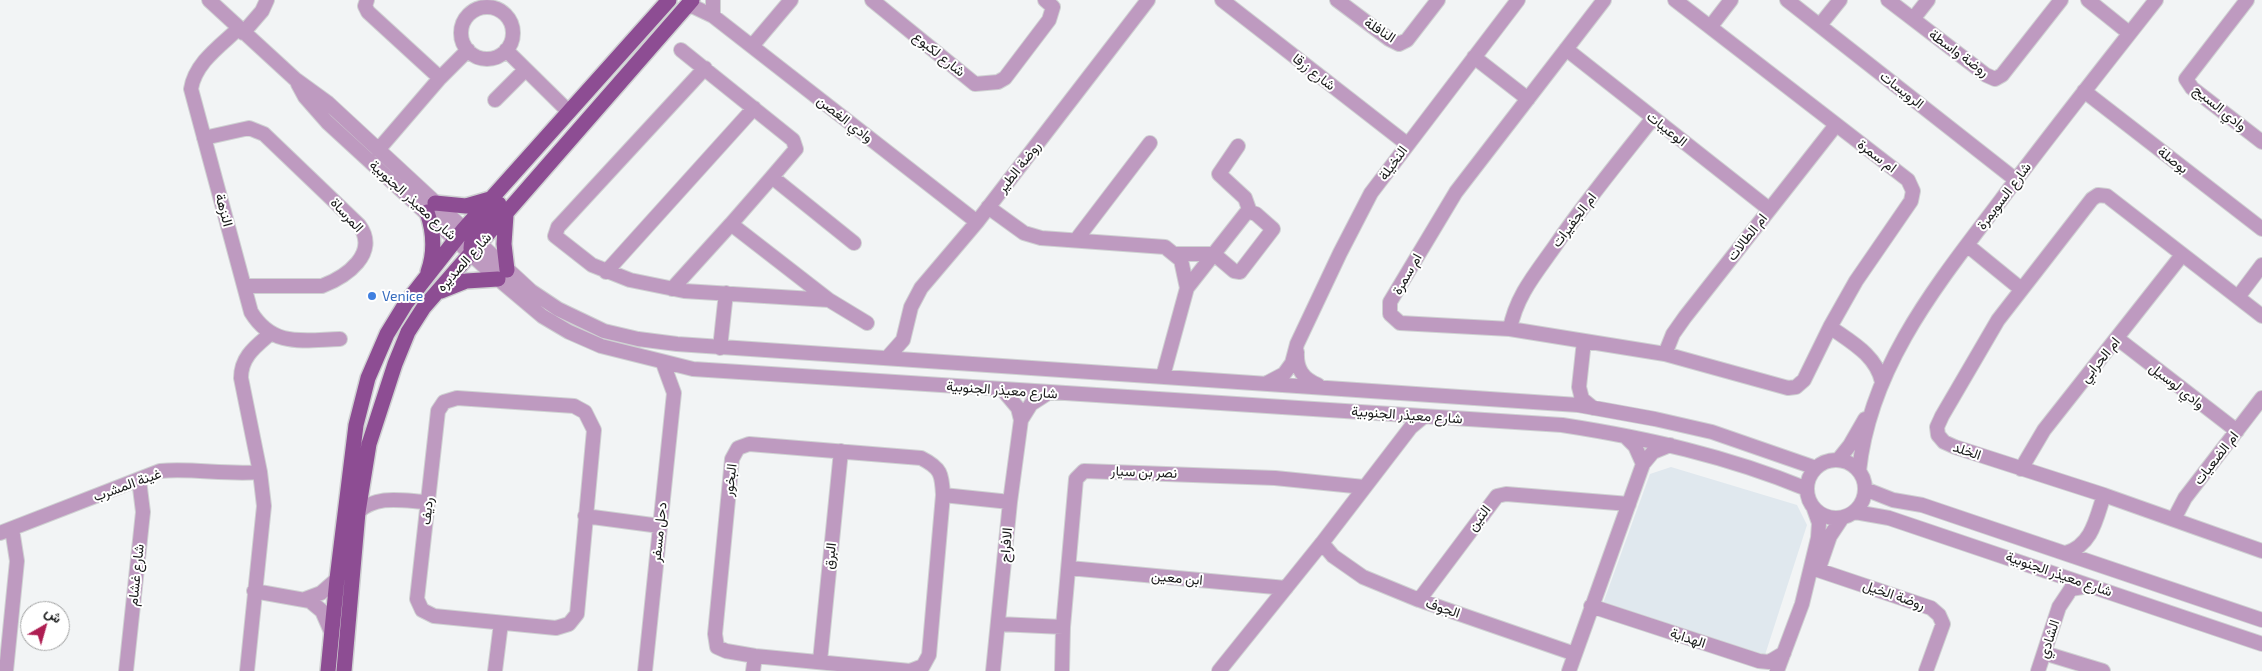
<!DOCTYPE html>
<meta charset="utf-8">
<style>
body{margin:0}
#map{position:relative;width:2262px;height:671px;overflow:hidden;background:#f2f4f5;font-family:"Exo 2",Vazirmatn,sans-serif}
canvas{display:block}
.north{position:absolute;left:20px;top:601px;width:50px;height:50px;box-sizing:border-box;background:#fff;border:1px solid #a3a4a4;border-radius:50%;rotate:38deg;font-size:14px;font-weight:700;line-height:20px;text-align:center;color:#1a1b1b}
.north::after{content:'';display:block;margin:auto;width:18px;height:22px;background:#ae1e52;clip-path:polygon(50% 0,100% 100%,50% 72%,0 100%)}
</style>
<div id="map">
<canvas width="2262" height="671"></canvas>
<div class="north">ش</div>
</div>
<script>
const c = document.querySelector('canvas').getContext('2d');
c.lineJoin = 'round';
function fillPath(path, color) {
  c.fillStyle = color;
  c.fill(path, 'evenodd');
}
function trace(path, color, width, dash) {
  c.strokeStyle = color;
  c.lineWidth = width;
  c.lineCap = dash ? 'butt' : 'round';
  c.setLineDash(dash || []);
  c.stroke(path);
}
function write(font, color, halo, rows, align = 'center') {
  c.font = font + ' "Exo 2",Vazirmatn,sans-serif';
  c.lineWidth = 4;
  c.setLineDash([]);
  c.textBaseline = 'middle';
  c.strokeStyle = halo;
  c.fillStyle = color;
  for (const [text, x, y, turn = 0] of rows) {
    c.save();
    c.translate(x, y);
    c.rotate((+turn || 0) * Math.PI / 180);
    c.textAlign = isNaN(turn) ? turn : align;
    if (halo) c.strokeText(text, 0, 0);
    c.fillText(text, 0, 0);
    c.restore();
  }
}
fillPath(new Path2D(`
 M1671 467 1797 505 1807 525 1764 658 1601 609 1650 474Z`), '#e0e8ee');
const minor = new Path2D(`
 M209 0 295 79 328 103 531 291 558 309 604 331 638 339 677 344 1578 405 1655 419 1712 432 1816 468
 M367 0 365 6 368 12 440 78
 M872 0 975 84 998 82 1005 78 1049 20 1053 7 1045 0
 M1222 0 1407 144
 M1337 0 1389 39 1399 44 1407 40 1438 0
 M1604 0 1456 192 1390 302V314L1400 323 1510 329 1665 354 1788 388 1796 387 1804 380 1830 327 1856 281 1911 201 1913 191 1908 180 1675 0
 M1787 0 2016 180
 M1888 0 1986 75 1995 79 2002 75 2061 0
 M2088 0 2129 33
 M2247 0 2186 79 2192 88 2262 142
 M686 7 692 6 713 16 977 222
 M461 33a26 26 0 1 1 52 0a26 26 0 1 1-52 0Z
 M713 16V0
 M1913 19 1928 0
 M1820 25 1840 0
 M1711 26 1731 0
 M238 29C220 46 195 63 191 89L251 312C273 348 303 340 340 339
 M243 33 262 11 267 0
 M752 46 791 0
 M1566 49 1769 209
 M506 50 569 112
 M681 50 793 140 796 149 772 177
 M1474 57 1528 99
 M705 68 558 227 555 236 592 265 630 280 684 291 829 300
 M298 84 305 97 327 122 498 279 542 316 569 332 601 346 693 369 1562 425C1646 438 1727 456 1807 489
 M2084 91 2262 229
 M495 100 525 70
 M204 138 249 128 264 134 359 225C380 253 346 277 322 286H245
 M1238 146 1219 174 1245 198 1250 212
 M378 150 440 78 468 50
 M988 207 1024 233 1041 238 1165 247 1181 260 1187 288 1163 376
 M1076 240 1150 143
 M854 243 772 177 731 224 829 300 867 323
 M1967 245 2021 289
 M1175 254H1214L1234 271 1240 272 1273 229 1256 214 1250 212
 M606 272 754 108
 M1187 288 1246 213 1250 212
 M672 289 731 224
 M2238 297 2262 265
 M2262 316 2107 196 2098 195 2092 199 1998 320 1942 416 1937 427 1938 435 1944 442 1955 447 2104 495 2262 551
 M1830 327C1851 342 1876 355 1882 382
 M1510 329C1516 296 1536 273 1555 246 1585 202 1620 160 1653 118
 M2118 339 2237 431
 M1584 341 1579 387 1582 399 1593 408
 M720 348 726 293
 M1297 352C1296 369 1303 379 1318 385
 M1665 354 1673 334 1685 317 1836 125
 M887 358 903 340 911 307 921 288 977 222 1148 0
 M1267 383 1284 374 1292 363 1297 344 1340 253 1371 193 1518 0
 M457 398 574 406 585 412 594 430 577 614 569 624 556 628 434 616 422 610 417 599 438 411 444 402Z
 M1021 420 1031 404 1048 393
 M1625 436 1635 446 1643 464
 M749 444 921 458C941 468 942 474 943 495L929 655 923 666 910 671 755 656 726 651 717 647 715 634 732 459 738 448Z
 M1807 489a29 29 0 1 1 58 0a29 29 0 1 1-58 0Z
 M1838 460 1850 445 1865 419
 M2021 469 2044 430 2182 255
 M1859 471C1870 365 1939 282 2001 200 2051 133 2104 66 2156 0
 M1865 489 1893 500 1922 505 2262 620
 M943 495 1010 502
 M358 512C378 494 403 501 428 502
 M1855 512 1889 518 2262 644
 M585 516 660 526
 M2174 519 2185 498 2262 398
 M0 533 160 471C193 468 226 475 260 472
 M1322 543 1333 556 1363 577 1419 600 1575 654
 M2066 553C2092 545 2096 519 2104 495
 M1820 565 1830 536 1842 518
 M1069 568 1286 588
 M1818 570 1931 608 1939 615 1943 624 1926 671
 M254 591 310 601 322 611 332 634
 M305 599 321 593 337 579
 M1419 600 1497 496 1506 494 1629 504
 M1591 606 1759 661 1769 662 1784 653
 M999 624 1063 627
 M2044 653 2103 671
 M820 661 841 451
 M6 671 17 561 12 529
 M126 671 143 512 139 480
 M247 671 264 506 260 472 241 378C241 357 255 347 270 334
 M495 671 501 623
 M645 671 674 393 663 363
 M753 671 755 656
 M993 671 1010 502 1021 420 1018 408 1002 389
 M1062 671 1063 627 1076 479 1084 471 1275 478 1364 487
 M1219 671 1322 543 1411 427 1423 417
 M1569 671 1643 464 1653 452 1670 445
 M1777 671 1802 604 1818 538 1819 523 1814 509
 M2038 671 2059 607 2071 589 2088 586`);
const major = new Path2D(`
 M435 203 466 206 490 199
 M427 212C434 232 435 252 428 272
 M506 215 504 244 507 270
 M472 254C466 236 489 217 499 204
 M441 291 466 281 498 279
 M328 671 337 579 356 425 368 378 387 334 406 303 464 229 669 0
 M344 671 358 512 369 444 395 364 408 332 424 307 692 0`);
trace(minor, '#cfd1d2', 16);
trace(major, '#cfd1d2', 18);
trace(minor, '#be9ac0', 14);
trace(major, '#8d4d93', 15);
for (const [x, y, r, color] of [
 [372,296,5,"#3f7fe0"]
]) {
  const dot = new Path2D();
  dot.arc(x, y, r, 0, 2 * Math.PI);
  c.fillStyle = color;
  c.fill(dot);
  trace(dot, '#fff', 2);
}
write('14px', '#1a1b1b', '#fff', [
 ["النافلة",1380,30,33],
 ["روضة واسطة",1959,53,36],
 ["شارع لكبوع",939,54,39],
 ["شارع زرقا",1314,72,38],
 ["الرويسات",1902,90,38],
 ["وادي السيج",2220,108,39],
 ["وادي الغصن",845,119,38],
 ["الوعيبات",1667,129,38],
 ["ام سمرة",1877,156,37],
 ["بوصلة",2173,160,38],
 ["النخيلة",1393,163,-54],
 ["روضة الطير",1019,167,-52],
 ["شارع السويمرة",2004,196,-53],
 ["شارع معيذر الجنوبية",413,200,42],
 ["النزهة",224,210,75],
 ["المرساة",347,215,47],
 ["ام الجفيرات",1574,220,-53],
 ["ام الطالات",1747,237,-52],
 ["شارع الصديره",464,262,-48],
 ["ام سمرة",1407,274,-60],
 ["ام الحرابي",2100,360,-51],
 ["وادي لوسيل",2177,386,38],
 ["شارع معيذر الجنوبية",1002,390,4],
 ["شارع معيذر الجنوبية",1407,415,4],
 ["الخلد",1967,451,19],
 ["ام الضعيات",2216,458,-52],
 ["نصر بن سيار",1144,472,2],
 ["البخور",730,480,-83],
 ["غينة المشرب",127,485,-20],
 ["رديف",427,511,-84],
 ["التين",1479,518,-53],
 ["دحل مسفر",659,532,-84],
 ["الافراح",1006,545,-85],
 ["البرق",830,556,-84],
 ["شارع معيذر الجنوبية",2059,574,19],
 ["شارع غشام",136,575,-84],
 ["ابن معين",1177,578,5],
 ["روضة الخيل",1894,595,19],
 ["الجوف",1443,608,19],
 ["الهداية",1688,638,18],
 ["الشادي",2049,639,-72]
]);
write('14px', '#366cbe', '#fff', [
 ["Venice",382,296]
], 'left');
</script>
